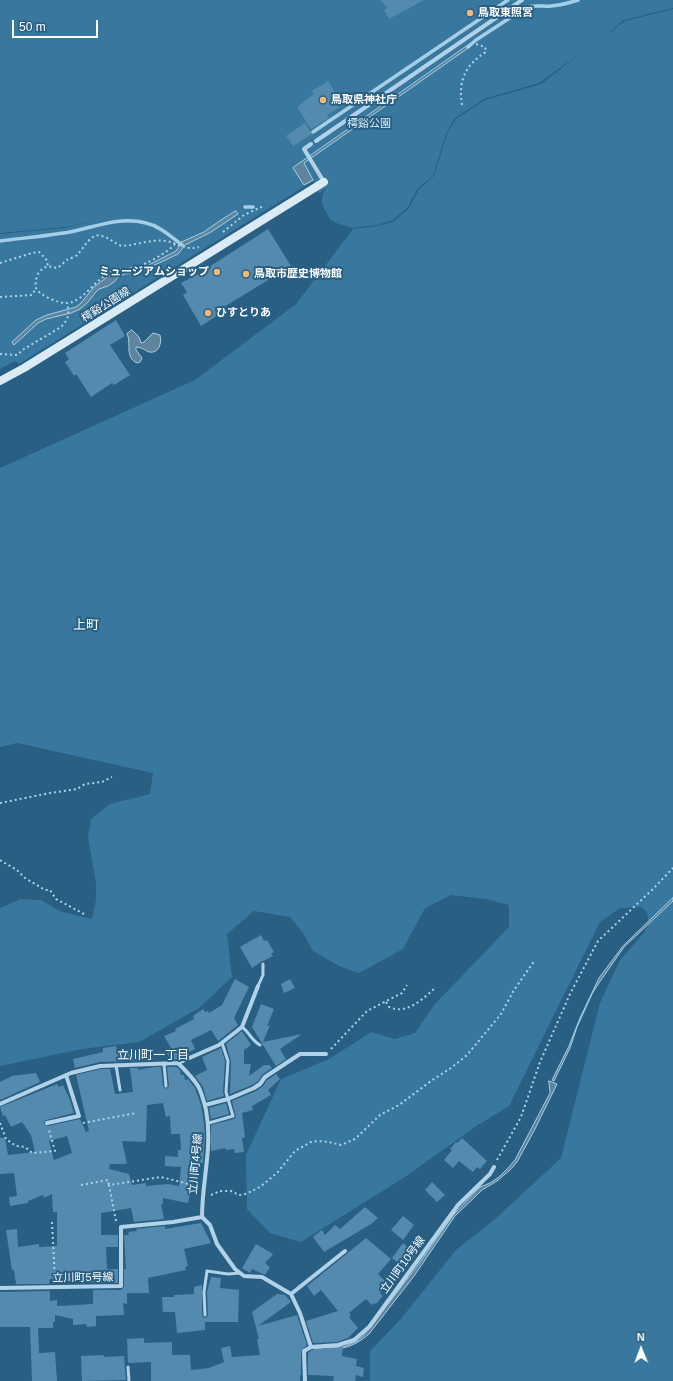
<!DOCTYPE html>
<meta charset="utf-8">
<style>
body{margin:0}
#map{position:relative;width:673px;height:1381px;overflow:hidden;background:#285f83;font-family:Arial,sans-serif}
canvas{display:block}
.north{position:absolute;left:621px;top:1329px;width:40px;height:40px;-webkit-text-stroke:3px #285f83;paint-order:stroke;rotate:359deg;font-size:11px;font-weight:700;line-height:16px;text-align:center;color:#fff}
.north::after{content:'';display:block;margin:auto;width:14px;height:18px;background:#fff;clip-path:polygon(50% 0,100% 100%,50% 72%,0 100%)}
.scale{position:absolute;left:12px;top:20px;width:86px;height:18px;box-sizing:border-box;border:2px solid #fff;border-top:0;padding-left:5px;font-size:12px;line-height:14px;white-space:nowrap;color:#fff;-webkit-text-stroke:3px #285f83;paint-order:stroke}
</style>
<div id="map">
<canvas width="673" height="1381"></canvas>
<div class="north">N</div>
<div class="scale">50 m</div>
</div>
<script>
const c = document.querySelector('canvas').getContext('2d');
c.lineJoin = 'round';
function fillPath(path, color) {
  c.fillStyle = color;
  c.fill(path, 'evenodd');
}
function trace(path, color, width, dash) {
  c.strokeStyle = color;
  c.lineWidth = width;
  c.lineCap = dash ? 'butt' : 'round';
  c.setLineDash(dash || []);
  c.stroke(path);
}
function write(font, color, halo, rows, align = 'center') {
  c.font = font + ' Arial,"Noto Sans JP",sans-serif';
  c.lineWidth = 4;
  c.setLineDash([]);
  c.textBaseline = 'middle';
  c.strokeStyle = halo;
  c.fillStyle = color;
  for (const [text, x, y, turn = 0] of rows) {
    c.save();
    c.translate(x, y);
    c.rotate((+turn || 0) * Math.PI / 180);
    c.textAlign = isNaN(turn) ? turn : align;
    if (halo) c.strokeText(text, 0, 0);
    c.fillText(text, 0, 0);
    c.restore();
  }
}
fillPath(new Path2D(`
 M0 0H673V8L624 20 602 38 625 21 673 9V1381H370V1351L400 1320 456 1250 494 1220 561 1158 600 1003 620 960 643 934 649 925 647 912 641 907 620 908 600 922 509 1106 475 1127 405 1177 301 1242 270 1233 247 1209 246 1155 281 1079 329 1059 371 1032 395 1039 415 1033 434 1005 509 927V905L486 899 451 895 425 908 403 949 359 973 341 967 313 951 303 933 290 917 254 911 227 934 232 977 199 1008 139 1042 82 1049 0 1066V908L21 899 41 900 62 912 92 919 96 900V883L88 837 91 819 110 804 150 794 153 773 17 743 0 747V468L195 380 296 304 353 229 377 226 393 222 409 208 419 189 434 176 447 134 456 119 485 100 541 84 581 53 539 83 484 99 455 118 446 134 433 176 418 188 408 207 393 220 377 225 353 228 336 223 330 219 324 208 322 202 323 194 326 188 319 193 313 181 19 364 15 361 0 369V234L64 228 94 221 65 227 0 233Z`), '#38789e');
const water = new Path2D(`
 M470 44 471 46 304 163 313 180 304 185 293 168Z
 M236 211 238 214 211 232 185 245 178 254 140 272 125 274 118 277 114 282 108 286 99 289 95 293 88 302 80 309 71 313 46 319 38 323 14 345 12 342 36 320 47 315 76 307 81 303 94 287 107 277 114 273 141 269 176 251 178 248 179 243 204 232 218 222Z
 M132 330 139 337 141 343 144 342 153 333 160 335C162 343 159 354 149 352 144 350 142 347 136 347V350L142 358 140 362 137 363C124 357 132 342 127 334Z
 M673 898V901L624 947 601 980 593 992 577 1027 570 1048 554 1081 552 1080 569 1046 580 1018 599 978 623 946Z
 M549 1081 557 1084 535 1129 517 1162 510 1170 497 1181 482 1190 455 1216 414 1276 369 1334C350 1350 339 1349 315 1351V1348L343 1347 357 1341 363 1336 418 1265 454 1214 480 1187 490 1183 499 1177 508 1168 515 1160 550 1093Z`);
fillPath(water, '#5e859d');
trace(water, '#a6cfe7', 1);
trace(new Path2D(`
 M468 47 476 40 525 8C533 4 543 7 551 6 561 5 569 3 578 0
 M313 132 508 0
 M245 207H253
 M0 241C23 238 47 236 70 232 95 227 120 216 146 223 160 226 170 236 182 245`), '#a6cfe7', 3.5);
fillPath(new Path2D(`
 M380 0H424L389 19 384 10 388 8Z
 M328 81 343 105 327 115 329 118 311 129 297 107 314 94 312 91Z
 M305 123 312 134 293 146 286 136Z
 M268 229 291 266 224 307 226 310 201 326 183 295 187 292 181 283 198 274Z
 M116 320 125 336 110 345 130 375 114 385 112 383 91 397 76 374 74 376 65 362 69 359 65 353Z
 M261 935 264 941 267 940 274 952 271 954 273 956 261 962 252 968 240 947Z
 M235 979 249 987 234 1018 238 1025 218 1041 211 1030 191 1040 195 1049 179 1057V1059L171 1060 166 1051 171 1048 164 1036 176 1031 175 1029 194 1019 193 1016 203 1009 205 1012 208 1011 209 1013 222 1005Z
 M290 979 295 988 284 993 281 984Z
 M261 1004 274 1009 267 1026 270 1025 263 1042 302 1034 280 1049 286 1059 276 1066 252 1027Z
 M242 1031 251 1045 244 1050V1064H251L249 1076 264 1065H269L272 1068 263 1074 258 1081 252 1085 230 1094 231 1061 226 1044Z
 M116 1046 117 1051 136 1049 138 1061 100 1062 75 1068 73 1059 103 1052V1048Z
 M221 1048 225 1061 223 1092 224 1096 207 1101 203 1087 195 1076 207 1070 202 1057Z
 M154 1067H161L163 1086 166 1089 169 1086 167 1067H177L180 1070 181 1075H184L185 1080 188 1079 195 1088 201 1105 204 1124 205 1137 203 1163H197L188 1203 163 1198V1204H161L164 1219 134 1222 131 1208 101 1213V1235H118V1247H106L107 1269H118V1283L80 1282V1278L50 1279 49 1284H16L14 1270H12L6 1230 17 1229 18 1247 39 1244V1247L57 1246V1212H53L52 1194 44 1198 43 1195 28 1201V1203L10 1206 9 1197 17 1196 14 1173 0 1174V1138H5L8 1155 35 1152 31 1135 22 1122 11 1127 5 1115 3 1116 0 1107 57 1084 59 1087 63 1085 70 1100 74 1113 46 1120 44 1122V1124L48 1126 80 1119 86 1132 89 1131 76 1075 100 1069H110L115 1094 133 1092 130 1068H138V1070ZM163 1103 166 1117 170 1116 171 1134H180L181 1150H178V1157L165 1156V1166L181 1167 179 1186 168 1184 146 1186V1183L132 1185 129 1174 109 1169 110 1164H127L122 1141 145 1142V1141H146L147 1105ZM67 1136 72 1153 54 1160 49 1141Z
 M36 1073 40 1082 0 1100V1082L12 1076Z
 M276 1074 280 1079 268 1090 271 1095 252 1106 253 1110 242 1113 245 1137 242 1138 244 1152 235 1153 234 1149 226 1150 225 1148 211 1151V1125L234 1119 236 1117 232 1101 256 1091 263 1086 267 1080Z
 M226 1103 229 1114 211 1119 209 1108Z
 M462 1138 487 1161 480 1169 477 1167 473 1172 459 1161 453 1168 444 1160 452 1150 450 1149 456 1142 457 1143Z
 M432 1182 445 1195 437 1202 425 1190Z
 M365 1207 378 1218 371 1224 324 1252 313 1237 322 1230 325 1235 335 1225 340 1229Z
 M403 1216 414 1225 403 1240 391 1230Z
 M201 1223 211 1243 184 1249 188 1266 185 1267 186 1270 148 1278 149 1293H127V1304L123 1303 124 1315 96 1316V1326L87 1327 86 1324 73 1325V1319L55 1315V1322H53V1328H38L39 1353 55 1352 57 1381H32L30 1327H0V1292L50 1291V1301L57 1300V1306L93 1304V1290H121L124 1287V1269H126L124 1235H129L128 1232 137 1231 136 1229 165 1226V1229Z
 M366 1238 391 1259 378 1274 388 1284 380 1293 383 1296 376 1304 374 1303 372 1305 366 1299 349 1313 351 1315 349 1317 358 1328 348 1338 337 1342 313 1343 306 1321 338 1311 321 1290 314 1296 307 1286Z
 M403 1243 416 1254 405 1268 392 1258Z
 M256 1244 273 1254 265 1263 270 1267 265 1275 252 1269 250 1273 242 1268Z
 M211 1277 221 1278 220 1288 239 1290 238 1322H205V1330L177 1333 175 1312H163L162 1297H174V1295L194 1294V1287L202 1285V1315L203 1317 206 1318 208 1315 207 1292Z
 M277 1294 285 1295 291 1302 258 1326 297 1315 307 1345 301 1351V1375H300V1381H151V1362L128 1363 127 1339 144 1338V1343L172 1342V1355H190L191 1370 209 1368 224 1362 221 1348 230 1346 232 1357 260 1355 257 1339H259L252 1312Z
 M343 1347 342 1356 357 1359 356 1366 364 1368 363 1377 356 1375 355 1381H333L334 1376 308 1375V1353L312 1350Z
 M104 1355V1357L124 1356 126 1380 82 1381 81 1356Z`), '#548aad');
trace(new Path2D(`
 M462 105C458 81 465 65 486 52L485 47 473 43
 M223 232 244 215 261 207 263 210
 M175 244C167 253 147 264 136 267 127 270 118 268 109 273 95 280 80 305 65 303 58 303 39 295 36 288 35 284 36 280 37 276 39 271 43 268 48 266L57 268C61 266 64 262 67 260 70 258 76 257 78 254 84 248 91 232 102 236 110 238 115 244 122 246 137 245 151 239 165 241 177 242 185 251 199 247
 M0 263 32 253 39 252 46 259 48 266
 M0 297 32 295 36 288
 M0 354 17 355 24 349 61 327C68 320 70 313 67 304
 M0 803 50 793 77 789 85 784 102 782 112 777
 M0 860 17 870 25 878 45 890H50L56 899 84 914
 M386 1002 389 1007C407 1015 423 999 436 987
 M331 1049 367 1011 402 993 407 985
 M0 1123 6 1139 16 1146 25 1147 32 1153 55 1151 49 1130
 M83 1123 136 1113
 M497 1160 521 1117 540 1062 570 994 598 941 654 888 673 868
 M81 1185 108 1180 109 1185
 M211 1195 220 1191H231L239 1195 245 1194 252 1191 260 1187 277 1173 295 1151 311 1142 318 1141 329 1142 341 1145 355 1139 380 1115 399 1105 431 1081 451 1068 467 1055 501 1014 514 990 535 960
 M116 1221 109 1185 161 1177 197 1186
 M52 1222 55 1281`), '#b1d2e7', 2, [2, 3]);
trace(new Path2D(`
 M258 986 263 975V964
 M242 1027C249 1032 252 1041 260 1045
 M164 1064 166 1086
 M116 1065 120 1090
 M209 1123 233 1116 226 1092 228 1061 222 1043
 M205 1315 204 1292 207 1271 228 1274 240 1273
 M128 1367 129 1381`), '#b1d2e7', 3);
trace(new Path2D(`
 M316 141 522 0
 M311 144 304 149 324 182
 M178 1063 219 1045 242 1027 258 986
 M0 1104 71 1073 100 1066 178 1063C185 1070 193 1078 198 1086 202 1093 204 1102 206 1110 213 1147 202 1180 202 1217L210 1225 217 1244 235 1269 244 1276 262 1277 291 1294 300 1313 311 1347 304 1351 305 1381
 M205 1105 228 1099 254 1088 260 1084 265 1077 300 1054H326
 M47 1123 79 1116 66 1075
 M0 1288 121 1286V1227L173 1222 202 1217
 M291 1294 345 1251
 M311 1347 338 1345 354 1340 369 1327 458 1205 490 1174 494 1167`), '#b1d2e7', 4);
trace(new Path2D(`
 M0 381 24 368 324 182`), '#dbebf6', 8);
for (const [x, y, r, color] of [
 [470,13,4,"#efb877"],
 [323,100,4,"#efb877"],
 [217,272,4,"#efb877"],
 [246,274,4,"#efb877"],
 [208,313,4,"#efb877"]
]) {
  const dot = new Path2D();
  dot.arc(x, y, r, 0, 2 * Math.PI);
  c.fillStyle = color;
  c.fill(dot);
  trace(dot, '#285f83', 1.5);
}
write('bold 11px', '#fff', '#285f83', [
 ["鳥取東照宮",478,13],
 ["鳥取県神社庁",331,100],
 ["ミュージアムショップ",209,272,"right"],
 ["鳥取市歴史博物館",254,274],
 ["ひすとりあ",216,313]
], 'left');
write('11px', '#d4e9f6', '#285f83', [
 ["樗谿公園",369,124]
]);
write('11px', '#fff', '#285f83', [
 ["樗谿公園線",106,305,-32],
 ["立川町4号線",196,1164,-85],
 ["立川町10号線",403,1265,-54],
 ["立川町5号線",83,1278,-1]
]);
write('12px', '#fff', '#285f83', [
 ["立川町一丁目",153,1056]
]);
write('13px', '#fff', '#285f83', [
 ["上町",86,625]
]);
</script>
